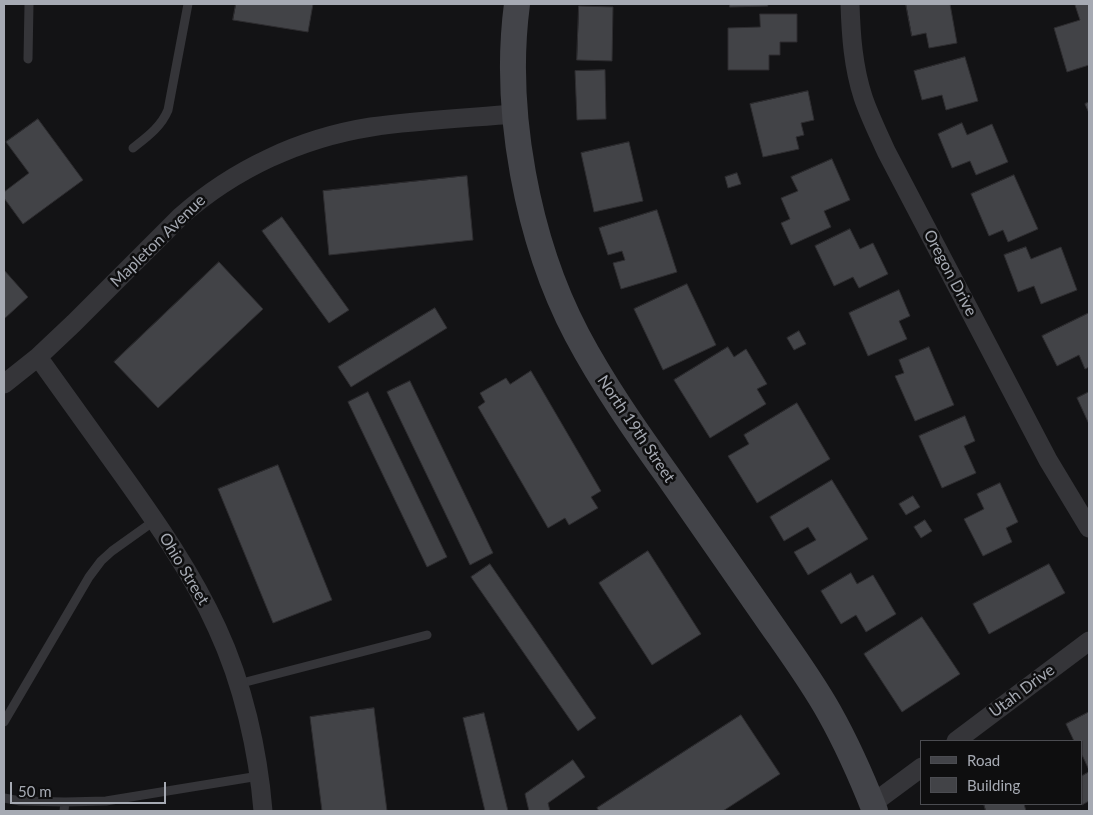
<!DOCTYPE html>
<style>
body{margin:0}
#map{position:relative;width:1093px;height:815px;overflow:hidden;background:#131315;font-family:Lato,sans-serif}
canvas{display:block}
.frame{position:absolute;inset:0;border:5px solid #a6aab3;pointer-events:none}
.legend{position:absolute;left:920px;top:740px;width:162px;height:65px;box-sizing:border-box;background:#0e0e0f;border:1px solid #4b4c51;margin:0;padding:6px 9px;list-style:none;font-size:15px;color:#a6aab3}
.legend li{display:flex;align-items:center;gap:10px;height:25px}
.legend b{width:25px;border:1px solid #4b4c51}
.scale{position:absolute;left:10px;top:782px;width:156px;height:22px;box-sizing:border-box;border:2px solid #a6aab3;border-top:0;padding-left:6px;font-size:15px;line-height:18px;white-space:nowrap;color:#a6aab3;-webkit-text-stroke:4px #0e0e0f;paint-order:stroke}
</style>
<div id="map">
<canvas width="1093" height="815"></canvas>
<div class="frame"></div>
<ul class="legend">
<li><b style="height:6px;background:#434449"></b>Road</li>
<li><b style="height:14px;background:#424347"></b>Building</li>
</ul>
<div class="scale">50 m</div>
</div>
<script>
const c = document.querySelector('canvas').getContext('2d');
c.lineJoin = 'round';
function fillPath(path, color) {
  c.fillStyle = color;
  c.fill(path, 'evenodd');
}
function trace(path, color, width, dash) {
  c.strokeStyle = color;
  c.lineWidth = width;
  c.lineCap = dash ? 'butt' : 'round';
  c.setLineDash(dash || []);
  c.stroke(path);
}
function write(font, color, halo, rows, align = 'center') {
  c.font = font + ' Lato,sans-serif';
  c.lineWidth = 5;
  c.setLineDash([]);
  c.textBaseline = 'middle';
  c.strokeStyle = halo;
  c.fillStyle = color;
  for (const [text, x, y, turn = 0] of rows) {
    c.save();
    c.translate(x, y);
    c.rotate((+turn || 0) * Math.PI / 180);
    c.textAlign = isNaN(turn) ? turn : align;
    if (halo) c.strokeText(text, 0, 0);
    c.fillText(text, 0, 0);
    c.restore();
  }
}
const building = new Path2D(`
 M236 4H313L308 32 233 20Z
 M730 4H767L768 6 730 7Z
 M906 4H950L957 43 929 48 926 33 912 36Z
 M1079 4H1089V65L1067 72 1054 28 1080 20 1075 5Z
 M579 6 613 7 612 61 577 60Z
 M760 14H797V42H780V55H769V70H728V28L760 27Z
 M965 57 978 101 946 110 942 95 922 100 914 71Z
 M605 70 606 119 577 120 575 71Z
 M808 91 814 120 801 123 804 135 796 137 799 149 763 157 750 104Z
 M1089 102V113L1085 104Z
 M38 119 83 180 23 224 4 198V192L29 173 6 142Z
 M962 123 967 135 992 124 1008 162 976 175 970 161 952 168 938 134Z
 M629 142 643 201 594 212 581 153Z
 M832 159 850 200 824 211 831 227 791 245 781 223 790 219 781 198 798 191 791 177Z
 M737 173 741 184 728 188 725 177Z
 M1014 175 1038 229 1008 242 1003 230 989 236 971 194Z
 M467 176 473 240 329 255 323 191Z
 M657 210 677 272 621 289 613 263 625 260 622 251 608 255 599 228Z
 M282 217 349 310 329 323 262 231Z
 M850 229 860 249 873 243 888 274 859 288 853 277 834 286 815 246Z
 M1026 247 1031 259 1061 247 1077 290 1041 304 1034 286 1018 292 1004 255Z
 M219 262 263 309 158 408 114 362Z
 M4 270 28 297 4 319Z
 M687 284 716 345 663 370 634 309Z
 M899 290 910 316 899 321 907 339 868 356 849 313Z
 M435 308 447 328 351 387 338 367Z
 M1089 313V367L1085 369 1079 355 1057 366 1042 336Z
 M799 331 806 344 794 350 787 338Z
 M728 347 734 357 746 349 767 384 757 389 766 404 710 438 674 380Z
 M929 347 954 405 915 421 895 376 904 373 899 360Z
 M531 371 601 491 591 497 598 508 569 525 565 518 548 528 478 407 485 402 480 393 506 378 510 384Z
 M410 381 493 553 470 565 387 392Z
 M368 392 447 557 427 567 348 402Z
 M1089 392V424L1077 398Z
 M797 403 830 459 757 503 728 456 749 444 744 435Z
 M965 416 975 441 964 446 976 473 942 488 919 436Z
 M278 465 332 600 273 623 218 489Z
 M832 480 868 539 808 575 794 552 816 540 808 527 784 541 770 517Z
 M1000 483 1018 522 1006 528 1012 542 983 556 964 519 984 509 977 494Z
 M913 496 920 507 906 515 899 504Z
 M925 520 932 531 921 538 914 527Z
 M648 551 701 634 652 665 599 583Z
 M490 564 596 718 578 731 471 577Z
 M1049 564 1065 593 989 634 973 604Z
 M851 573 857 584 873 575 896 614 866 632 856 615 841 624 821 591Z
 M922 617 960 674 902 712 864 654Z
 M374 708 387 811H322L310 717Z
 M1089 712V770L1082 755V741H1074L1066 724Z
 M484 713 508 811H485L463 718Z
 M741 715 780 774 723 811H599L597 808Z
 M573 760 585 777 548 803 550 811H529L525 794Z
 M1089 772V801L1082 805V776Z
 M984 804H1024L1026 811H986Z`);
fillPath(building, '#424347');
trace(building, '#2e2d30', 1);
trace(new Path2D(`
 M28 59 29 4
 M133 148C147 137 161 127 168 110L188 4
 M238 684 427 635
 M4 722 89 577 101 561 112 551 154 521
 M4 798 20 801 65 802
 M64 811 65 802 106 801 259 776`), '#353539', 9);
trace(new Path2D(`
 M850 4C851 35 853 66 863 97 869 115 878 133 886 151L1048 460 1089 528
 M38 357C66 396 94 435 122 474 157 523 192 573 217 628 243 684 258 750 263 811
 M4 384 38 357 74 323 181 216C234 169 301 138 371 127 418 120 467 118 515 114
 M956 741 1089 641
 M872 804 922 767`), '#353539', 19);
trace(new Path2D(`
 M517 4C503 110 527 240 577 335 603 384 635 430 668 476 700 522 732 568 764 614 786 646 810 678 829 712 847 744 862 778 875 811`), '#434449', 26);
write('16px', '#a6aab3', '#0e0e0f', [
 ["Mapleton Avenue",158,241,-44],
 ["Oregon Drive",950,273,62],
 ["North 19th Street",636,429,56],
 ["Ohio Street",184,569,59],
 ["Utah Drive",1022,691,-37]
]);
</script>
